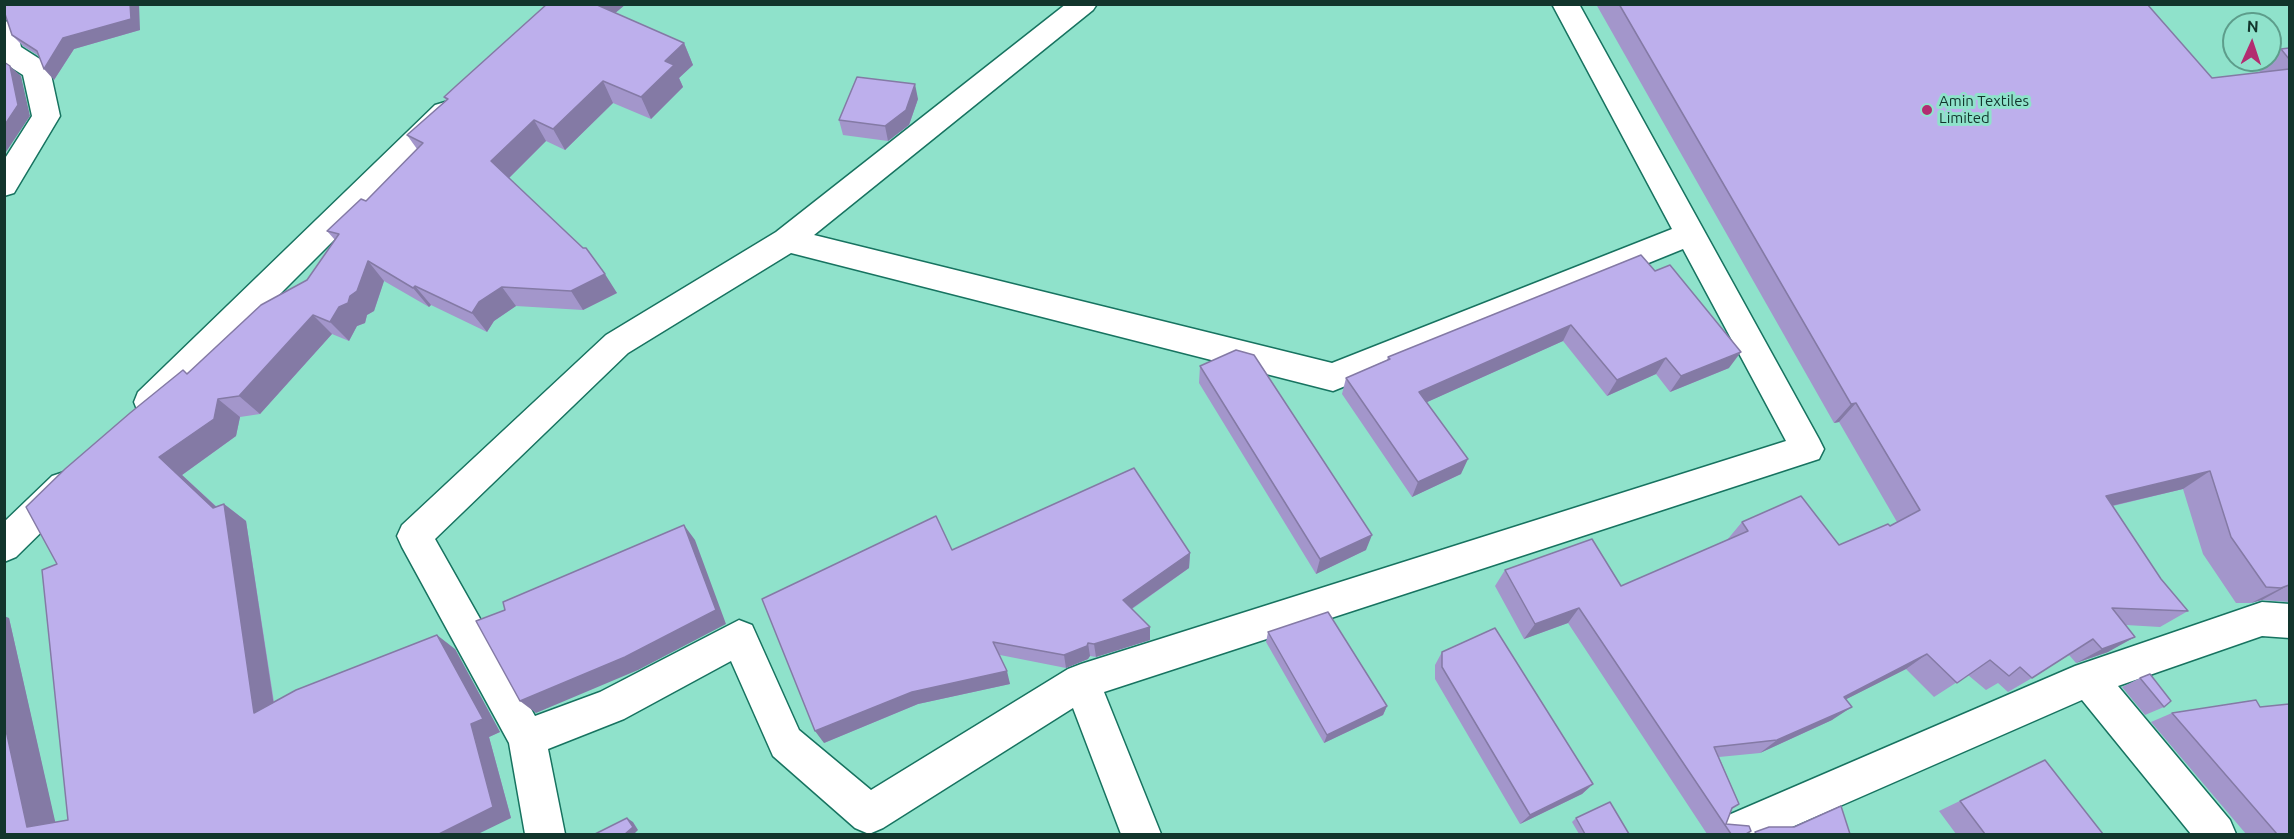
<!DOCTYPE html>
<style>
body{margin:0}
#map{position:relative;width:2294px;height:839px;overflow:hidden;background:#8fe2cb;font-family:Ubuntu,sans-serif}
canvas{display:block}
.frame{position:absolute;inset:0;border:6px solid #12352c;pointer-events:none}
.north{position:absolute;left:2222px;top:12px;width:60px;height:60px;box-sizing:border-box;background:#8fe2cb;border:2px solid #5d9d8b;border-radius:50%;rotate:3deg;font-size:16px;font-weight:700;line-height:24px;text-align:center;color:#12352c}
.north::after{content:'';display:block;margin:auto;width:21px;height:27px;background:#b22c70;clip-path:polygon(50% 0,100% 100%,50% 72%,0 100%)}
</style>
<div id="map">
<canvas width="2294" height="839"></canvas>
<div class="frame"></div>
<div class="north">N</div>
</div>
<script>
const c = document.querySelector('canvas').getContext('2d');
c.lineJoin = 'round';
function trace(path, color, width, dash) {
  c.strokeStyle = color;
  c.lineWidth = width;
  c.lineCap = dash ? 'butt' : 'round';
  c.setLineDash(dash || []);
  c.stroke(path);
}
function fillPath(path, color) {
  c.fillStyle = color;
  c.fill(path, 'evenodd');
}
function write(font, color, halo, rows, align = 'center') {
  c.font = font + ' Ubuntu,sans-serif';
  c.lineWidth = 6;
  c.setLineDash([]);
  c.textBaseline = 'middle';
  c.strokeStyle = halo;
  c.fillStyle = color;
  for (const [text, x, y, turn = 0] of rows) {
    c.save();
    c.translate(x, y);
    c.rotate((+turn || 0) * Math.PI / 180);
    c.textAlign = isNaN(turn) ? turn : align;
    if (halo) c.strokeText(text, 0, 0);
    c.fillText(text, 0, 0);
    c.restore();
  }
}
const minor = new Path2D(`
 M1066 4H1097L1093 10 814 235 1332 363 1672 229 1552 4H1579L1819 439 1824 449 1819 459 1104 692 1161 834H1121L1073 708 883 828 869 834 855 828 773 756 731 661 624 719 548 749 565 834H525L509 743 402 547 397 536 402 525 606 335 776 232ZM1683 249 1786 441 1081 664 1068 669 871 790 799 730 752 625 739 620 600 692 535 716 435 539 628 353 791 253 1333 391Z
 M4 21 14 23 17 30 21 47 46 63 50 70 60 116 14 193 4 196V160L32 116 23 75 4 63Z
 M445 102 455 105 459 112 455 119 162 412 150 416 138 412 134 402 138 392 435 105Z
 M64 472 76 476 81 487 76 498 16 557 4 562V522L52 476Z
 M2262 602 2290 604V638L2262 636 2118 686 2230 820 2236 834H2191L2082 700 1776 834H1711L1717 820 2075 666Z`);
trace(minor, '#177360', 3);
fillPath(minor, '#fff');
fillPath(new Path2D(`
 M4 4 140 30 74 49 54 80 39 56 23 46 12 35 8 20H4Z
 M547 4H626L615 13 684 43 693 65 679 78 683 87 651 119 613 103 565 150 546 141 509 178 617 293 583 310 516 306 494 321 487 332 431 305 429 307 384 281 374 311 367 315 365 323 357 326 349 341 332 334 260 414 240 417 236 436 182 475 217 507 224 504 246 521 274 702 455 649 500 732 489 737 511 818 4 834 9 618 55 823 68 820 57 564 187 373 307 280 335 240 327 231 366 201 417 149 407 135 446 100 444 97Z
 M1596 4H2147L2212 78 2258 73 2281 49 2289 48V602L2262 600 2251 603H2236L2203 554 2183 489 2113 506 2161 579 2188 611 2160 627 2126 625 2108 652 2076 663 2069 655 2032 678 2008 692 1998 683 1986 690 1968 675 1934 697 1906 669 1846 699 1832 720 1760 753 1719 757 1739 804 1732 809 1726 824 1746 834H1707L1568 623 1524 639 1495 586 1505 570 1621 586 1727 540 1742 522 1839 545 1890 526 1897 522 1839 422 1834 423Z
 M918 99 909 125 888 141 843 135 839 120Z
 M1641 255 1729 368 1670 392 1656 374 1607 396 1563 341 1427 402 1461 474 1412 497 1342 394 1346 378 1387 360 1388 357Z
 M1200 366 1366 550 1316 574 1199 383Z
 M952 550 1190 553 1189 568 1132 609 1150 627V640L1096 657 1090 656 1088 659 1066 668 1000 655 1010 684 918 704 824 743Z
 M1268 632 1387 706 1383 715 1324 743 1266 642Z
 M1442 652 1593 784 1582 794 1520 824 1435 679V665Z
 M2140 678 2164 707 2145 715 2122 687Z
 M2172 713 2289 834H2246L2151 722Z
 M2045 760 2103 834H1956L1939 811Z
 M1576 818 1629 834H1579L1572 822Z`), '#a396cb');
fillPath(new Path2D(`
 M130 4H139L140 30 74 49 54 80 44 69 63 38Z
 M591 4H626L601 25Z
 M684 43 693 65 679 78 683 87 651 119 641 97 665 61Z
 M10 66 21 76 30 116 4 155V126Z
 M603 81 613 103 565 150 553 129Z
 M915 84 918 99 909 125 888 141 885 126Z
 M534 120 546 141 505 182 491 161Z
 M368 261 384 281 374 311 367 315 365 323 357 326 349 341 330 322 339 307 350 296Z
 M605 274 617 293 583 310 571 291Z
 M415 286 431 305 429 307 413 288Z
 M502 287 516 306 494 321 487 332 472 313 479 302Z
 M313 315 332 334 260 414 239 396Z
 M1571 325 1563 341 1414 408 1419 392Z
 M1741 352 1729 368 1670 392 1681 376Z
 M1666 358 1656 374 1607 396 1617 380Z
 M218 399 240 417 236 436 182 475 225 515 224 504 246 521 277 726 254 713 159 457Z
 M1856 403 1839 422 1834 423 1851 404Z
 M1468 459 1461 474 1412 497 1418 482Z
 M2210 471 2183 489 2081 513 2106 496Z
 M684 525 695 540 726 624 638 670 536 713 520 701Z
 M1372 535 1366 550 1316 574 1320 559Z
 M1190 553 1189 568 1124 614 1123 600Z
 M2289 585 2262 600 2251 603 2281 588Z
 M1579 608 1568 623 1524 639 1535 624Z
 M4 616 9 618 58 834 27 827 4 721Z
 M1150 627V640L1096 657 1094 644Z
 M437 635 455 649 500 732 489 737 511 818 478 834H439Z
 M2135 637 2108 652 2076 663 2102 649Z
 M1088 643 1090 656 1088 659 1066 668 1064 655Z
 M1927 654 1906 669 1825 710 1844 697Z
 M1007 671 1010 684 918 704 824 743 815 731 912 692Z
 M1387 706 1383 715 1324 743 1327 735Z
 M1852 707 1832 720 1760 753 1777 740Z
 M1593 784 1582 794 1520 824 1530 815Z
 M627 818 633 822 638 830 634 834H625Z`), '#847aa5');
const building = new Path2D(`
 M4 4H130L131 19 63 38 44 69 37 51 12 35 4 11Z
 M547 4H595L684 43 665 61 674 65 641 97 603 81 553 129 534 120 491 161 583 248H586L605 274 571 291 502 287 479 302 472 313 415 286 413 288 368 261 357 291 350 296 348 303 339 307 330 322 313 315 239 396 218 399 214 419 159 457 213 508 224 504 254 713 296 690 437 635 483 719 471 724 493 807 439 834H4V721L27 827 68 820 42 570 57 564 26 507 65 469 130 413 183 370 187 374 261 305 307 280 339 234 327 231 361 199 366 201 423 143 407 135 448 99 444 97 456 86Z
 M1619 4H2147L2212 78 2289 69V585L2281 588 2266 587 2231 537 2210 471 2106 496 2161 579 2188 611 2112 608 2135 637 2102 649 2093 639 2032 678 2020 667 2009 676 1990 660 1957 683 1927 654 1844 697 1852 707 1777 740 1714 747 1739 804 1732 808 1726 824 1749 826 1751 831 1746 834H1731L1579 608 1535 624 1505 570 1592 539 1621 586 1748 531 1742 522 1801 496 1839 545 1888 524 1890 526 1920 510 1856 403 1851 404Z
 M2289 48V59L2281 49Z
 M4 62 10 66 18 105 4 126Z
 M857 77 915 84 906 110 885 126 839 120Z
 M1641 255 1655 271 1670 265 1741 352 1681 376 1666 358 1617 380 1571 325 1419 392 1468 459 1418 482 1346 378 1390 359 1388 357Z
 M1236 350 1254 355 1372 535 1320 559 1200 366Z
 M1134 468 1190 553 1123 600 1150 627 1094 644 1088 643 1087 646 1064 655 993 642 1007 671 912 692 815 731 762 599 936 516 952 550Z
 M684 525 716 610 625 657 520 701 476 621 505 610 503 602Z
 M1328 612 1387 706 1327 735 1268 632Z
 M1495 628 1593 784 1530 815 1442 667V652Z
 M2150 674 2171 701 2164 707 2140 678Z
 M2256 700 2260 707 2289 704V834H2277L2172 713Z
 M2045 760 2103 834H1985L1960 801Z
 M1610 802 1629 834H1585L1576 818Z
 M1841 806 1850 834H1756L1755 832 1769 827H1794Z
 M627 818 633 827 625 834H595Z`);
fillPath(building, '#bdafec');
trace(building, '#847aa5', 1.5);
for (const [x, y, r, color] of [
 [1927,110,6,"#b22c70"]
]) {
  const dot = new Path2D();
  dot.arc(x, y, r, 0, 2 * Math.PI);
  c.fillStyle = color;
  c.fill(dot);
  trace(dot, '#8fe2cb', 2);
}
write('15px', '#12352c', '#8fe2cb', [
 ["Amin Textiles",1939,101],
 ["Limited",1939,118]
], 'left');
</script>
